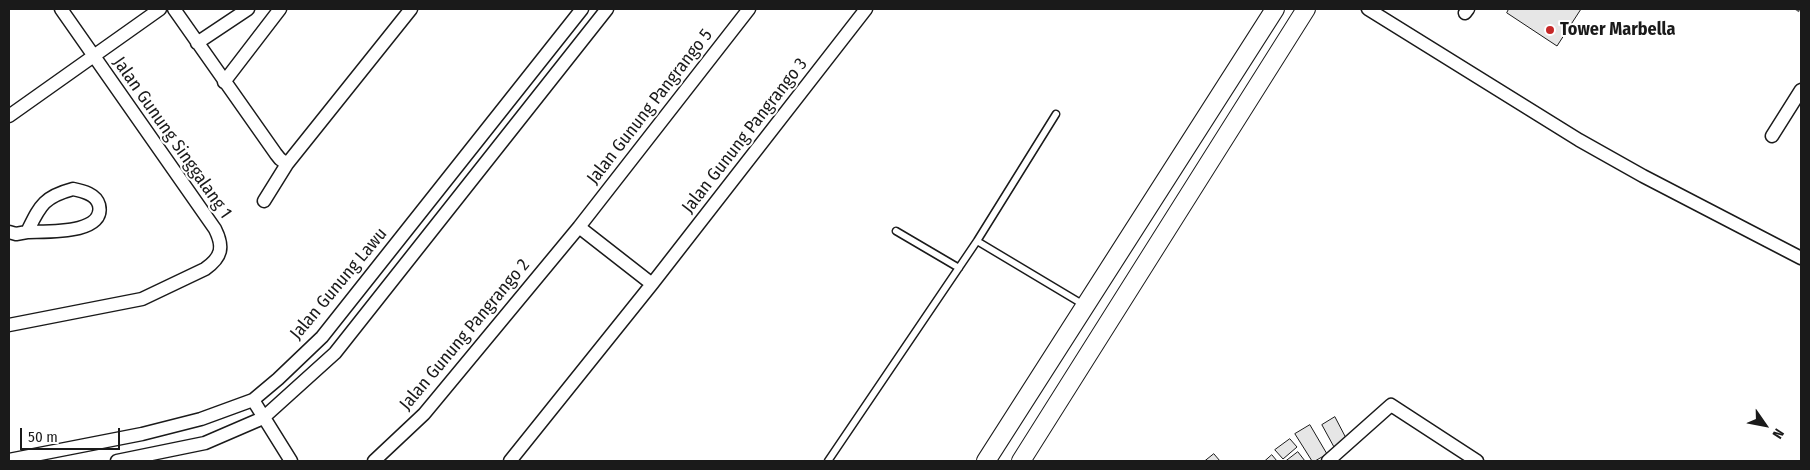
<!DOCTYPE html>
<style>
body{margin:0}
#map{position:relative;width:1810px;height:470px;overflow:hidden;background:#fff;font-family:"Fira Sans Condensed",sans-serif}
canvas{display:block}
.frame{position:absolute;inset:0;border:10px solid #1a1a1a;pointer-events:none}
.north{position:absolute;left:1740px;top:400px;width:50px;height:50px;-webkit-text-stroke:4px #fff;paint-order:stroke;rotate:123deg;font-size:14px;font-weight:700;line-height:20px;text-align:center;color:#1a1a1a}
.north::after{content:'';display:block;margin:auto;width:18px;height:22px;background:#1a1a1a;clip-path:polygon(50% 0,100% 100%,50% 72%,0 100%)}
.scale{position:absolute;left:20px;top:428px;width:100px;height:22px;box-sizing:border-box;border:2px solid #1a1a1a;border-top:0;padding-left:6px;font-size:15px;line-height:18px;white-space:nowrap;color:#1a1a1a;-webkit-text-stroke:4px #fff;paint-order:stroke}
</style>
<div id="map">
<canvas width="1810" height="470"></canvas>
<div class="frame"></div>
<div class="north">N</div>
<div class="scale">50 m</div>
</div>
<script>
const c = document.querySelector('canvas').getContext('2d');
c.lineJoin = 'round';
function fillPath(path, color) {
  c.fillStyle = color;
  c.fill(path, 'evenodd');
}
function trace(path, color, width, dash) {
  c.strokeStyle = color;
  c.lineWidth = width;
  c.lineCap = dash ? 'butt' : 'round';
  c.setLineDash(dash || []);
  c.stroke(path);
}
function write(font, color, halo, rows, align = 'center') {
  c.font = font + ' "Fira Sans Condensed",sans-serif';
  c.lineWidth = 4;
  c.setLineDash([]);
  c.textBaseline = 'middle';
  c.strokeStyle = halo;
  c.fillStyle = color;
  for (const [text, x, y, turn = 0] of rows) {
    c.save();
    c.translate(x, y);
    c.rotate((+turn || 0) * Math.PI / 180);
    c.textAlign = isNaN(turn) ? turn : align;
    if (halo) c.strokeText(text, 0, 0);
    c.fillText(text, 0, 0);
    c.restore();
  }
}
const building = new Path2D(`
 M1509 9H1581L1557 46 1507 13Z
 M1335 417 1347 440 1334 447 1322 425Z
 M1310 425 1327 454 1315 461H1312L1295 434Z
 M1290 439 1297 447 1283 459 1275 450Z
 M1298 452 1305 461H1286Z
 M1214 454 1220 461H1205Z
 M1272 455 1277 461H1265Z`);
fillPath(building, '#e6e6e6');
trace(building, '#1a1a1a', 1);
const lane = new Path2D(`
 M896 231 959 268
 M977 241 1084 305
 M828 461 977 241 1056 114`);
const street = new Path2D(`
 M174 9 276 154 280 159 287 164
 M1368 9 1579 140 1643 176 1801 258
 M1465 13 1468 9
 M197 43 248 9
 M224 82 280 9
 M9 116 160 9
 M1772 136 1801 90
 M73 189C83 191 96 194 99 205 106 235 45 231 27 232 40 206 43 197 73 189Z
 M264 201 287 164 411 9
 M579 227 652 284
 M9 232 16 234 27 232
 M9 325 142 299 205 269C222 257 224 247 215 229L61 9
 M253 400 291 461
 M9 460 142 434 201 419 253 400 278 379 322 337 582 9
 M117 461 205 443 263 418 335 353 607 9
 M374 461 424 414 579 227 749 9
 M510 461 652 284 866 9
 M1328 461 1391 405 1477 461`);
const secondary = new Path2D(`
 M986 461 1275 9
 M1021 461 1306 9`);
trace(lane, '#1a1a1a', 9);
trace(street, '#1a1a1a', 15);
trace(secondary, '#1a1a1a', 20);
trace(new Path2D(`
 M1796 9 1801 12`), '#5f5f5f', 2.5, [4, 2.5]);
trace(lane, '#fff', 6);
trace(street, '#fff', 12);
trace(secondary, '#fff', 18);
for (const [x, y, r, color] of [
 [1550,30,5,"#c62828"]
]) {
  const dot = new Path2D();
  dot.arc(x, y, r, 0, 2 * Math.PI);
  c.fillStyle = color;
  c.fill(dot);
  trace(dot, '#fff', 2);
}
write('bold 18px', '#1a1a1a', '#fff', [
 ["Tower Marbella",1560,30]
], 'left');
write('18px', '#1a1a1a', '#fff', [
 ["Jalan Gunung Pangrango 5",650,107,-52],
 ["Jalan Gunung Pangrango 3",745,136,-52],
 ["Jalan Gunung Singgalang 1",172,138,55],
 ["Jalan Gunung Lawu",339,284,-50],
 ["Jalan Gunung Pangrango 2",465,335,-50]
]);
</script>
